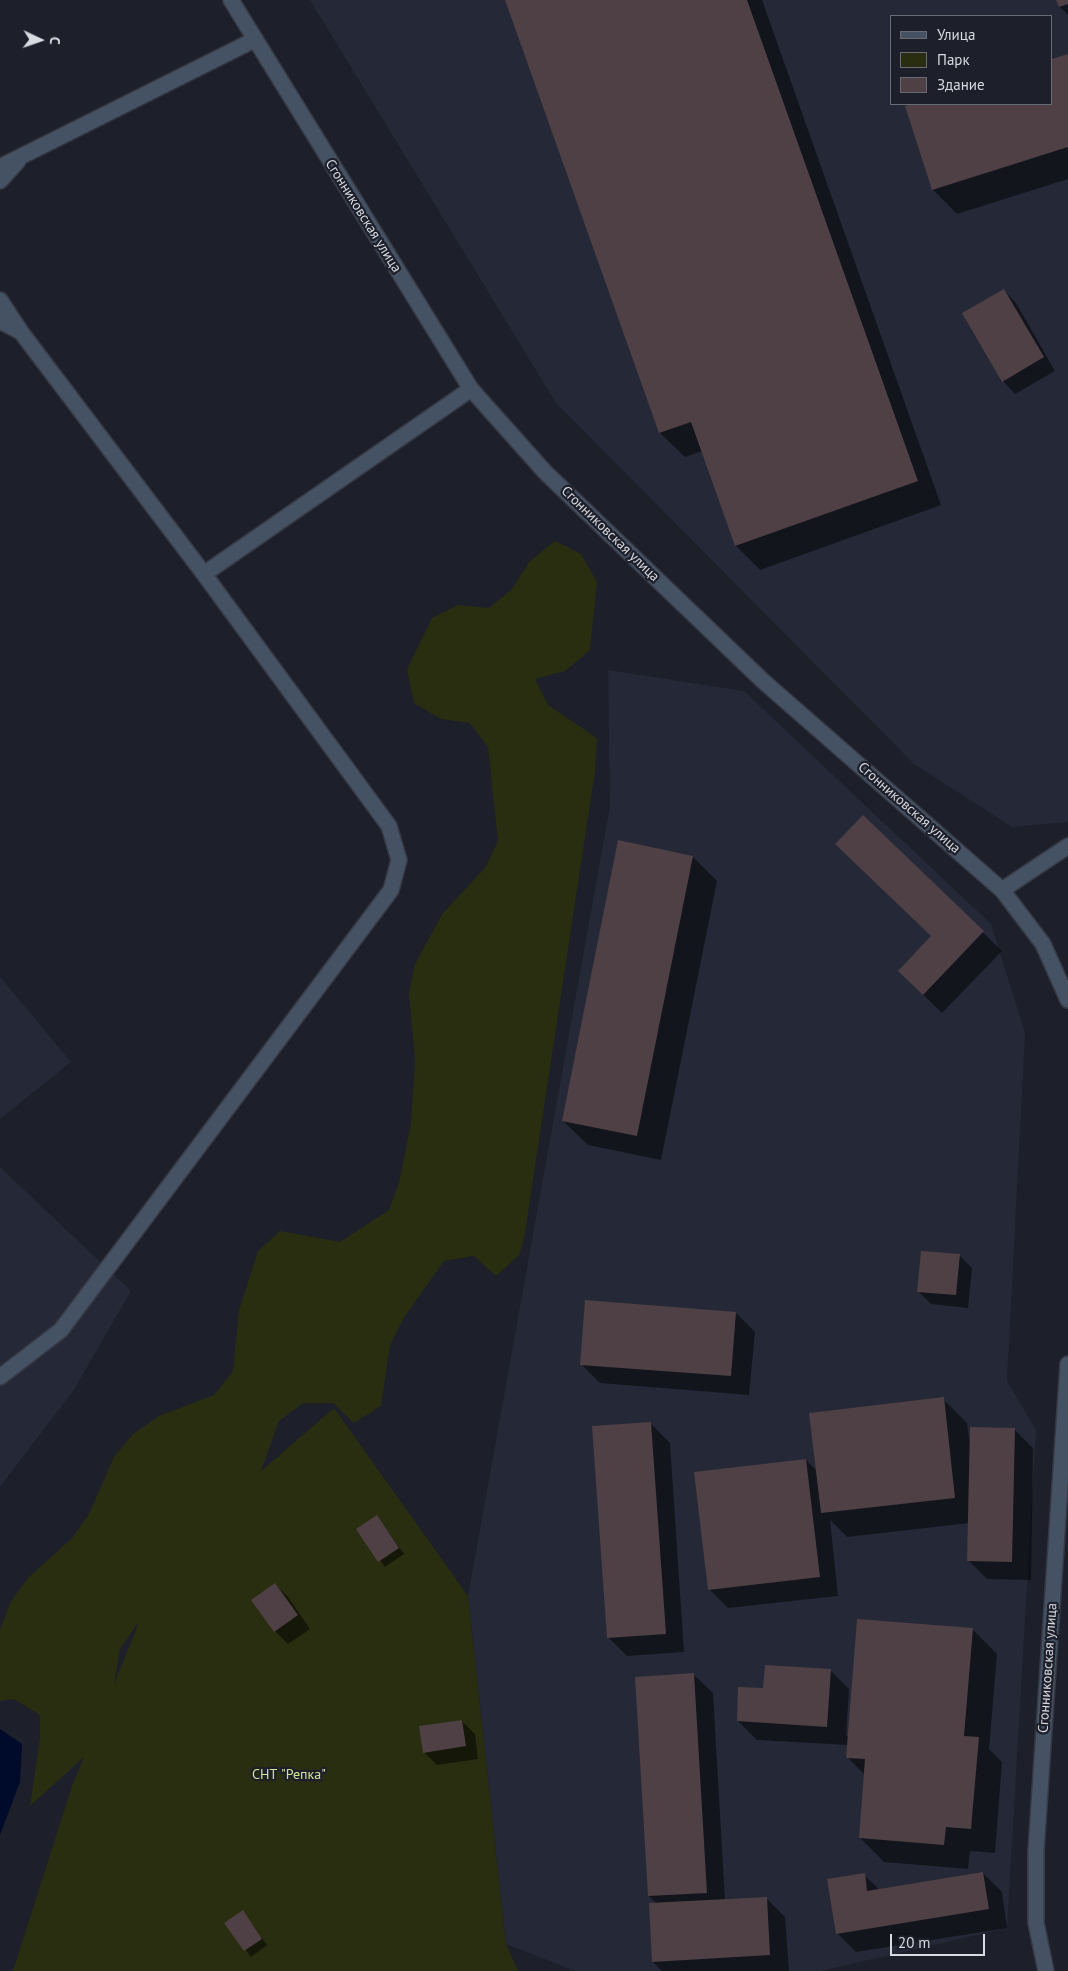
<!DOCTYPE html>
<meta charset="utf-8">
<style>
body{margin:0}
#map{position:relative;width:1068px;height:1971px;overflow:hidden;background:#1d1f2a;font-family:"PT Sans",sans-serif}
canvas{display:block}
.legend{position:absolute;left:890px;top:15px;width:162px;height:90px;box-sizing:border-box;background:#1d1f2a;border:1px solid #686a74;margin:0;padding:6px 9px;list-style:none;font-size:15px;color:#d9dbe2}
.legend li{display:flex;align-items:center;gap:10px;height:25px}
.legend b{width:25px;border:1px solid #686a74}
.north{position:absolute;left:15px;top:15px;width:50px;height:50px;-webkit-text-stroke:4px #1d1f2a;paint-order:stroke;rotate:93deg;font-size:14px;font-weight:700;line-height:20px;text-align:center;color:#d9dbe2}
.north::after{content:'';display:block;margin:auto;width:18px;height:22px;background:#d9dbe2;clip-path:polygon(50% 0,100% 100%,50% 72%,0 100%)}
.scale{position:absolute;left:890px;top:1934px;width:95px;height:22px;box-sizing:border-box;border:2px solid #d9dbe2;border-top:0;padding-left:6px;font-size:15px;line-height:18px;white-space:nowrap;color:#d9dbe2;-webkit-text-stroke:4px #1d1f2a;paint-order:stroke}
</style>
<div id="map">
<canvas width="1068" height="1971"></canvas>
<ul class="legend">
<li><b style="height:6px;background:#455263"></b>Улица</li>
<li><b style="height:14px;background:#292e10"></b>Парк</li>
<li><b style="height:14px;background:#4e4044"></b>Здание</li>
</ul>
<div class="north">С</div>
<div class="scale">20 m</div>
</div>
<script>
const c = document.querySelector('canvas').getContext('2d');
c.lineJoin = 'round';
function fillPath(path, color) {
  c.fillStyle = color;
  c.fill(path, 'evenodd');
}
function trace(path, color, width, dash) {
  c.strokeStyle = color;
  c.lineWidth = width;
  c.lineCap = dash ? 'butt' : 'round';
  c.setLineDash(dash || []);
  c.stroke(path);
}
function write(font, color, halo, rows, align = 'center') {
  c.font = font + ' "PT Sans",sans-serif';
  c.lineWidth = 4.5;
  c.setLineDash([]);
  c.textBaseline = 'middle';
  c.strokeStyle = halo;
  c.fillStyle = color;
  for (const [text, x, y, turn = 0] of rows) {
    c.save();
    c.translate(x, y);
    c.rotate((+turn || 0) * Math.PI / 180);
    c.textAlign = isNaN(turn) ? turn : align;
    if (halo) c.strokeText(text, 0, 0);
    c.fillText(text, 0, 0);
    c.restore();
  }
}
fillPath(new Path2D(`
 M310 0H1068V822L1012 827 914 764 556 403ZM892 16H1052V104H892Z
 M608 670 744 691 991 924 1025 1033 1007 1381 1036 1430 1007 1928 821 1971H575L506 1944 468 1596 610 806Z
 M0 977 71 1062 0 1119Z
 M0 1167 131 1291 73 1391 0 1487Z`), '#252837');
fillPath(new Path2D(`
 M555 541 581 554 597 582 590 650 565 671 535 679 548 705 597 738 595 771 524 1239 519 1255 496 1276 474 1256 444 1261 405 1316 390 1345 381 1406 354 1423 333 1403H303L279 1421 261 1471 334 1408 468 1596 506 1944 518 1971H13L72 1786 84 1757 30 1806 40 1738V1715L14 1699 0 1701V1630L11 1601 29 1577 72 1538 89 1514 114 1457 133 1434 159 1416 214 1395 233 1371 239 1310 258 1251 280 1231 340 1242 389 1210 399 1183 411 1123 415 1061 409 993 415 964 443 913 485 868 498 841 488 747 470 723 441 719 414 703 407 669 432 618 458 605 489 608 512 589 530 561ZM137 1624 138 1625 114 1684 120 1649Z`), '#292e10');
fillPath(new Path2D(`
 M0 1729 22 1744 20 1782 0 1835Z`), '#000a2b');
fillPath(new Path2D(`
 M507 0H762L941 505 760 570 736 546 702 451 685 457 660 433Z
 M1057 0H1068V15L1060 7Z
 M1068 56V179L957 214 933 190 906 107 915 104H1052V61Z
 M1004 290 1016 303 1055 371 1015 394 1003 381Z
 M863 817 1002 951 942 1013 899 971 932 937Z
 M693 857 717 881 661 1160 588 1145 563 1121Z
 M959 1255 972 1268 968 1308 931 1304 918 1291Z
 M736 1313 755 1332 749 1395 600 1383 581 1364Z
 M943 1399 967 1423 969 1439 1014 1429 1033 1448 1031 1580 987 1579 968 1560 969 1523 847 1537 830 1520 838 1596 728 1608 709 1589 806 1460 818 1472Z
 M651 1424 670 1443 684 1652 627 1656 608 1637Z
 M377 1516 404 1554 385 1567 358 1530Z
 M275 1584 288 1597 310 1629 288 1644 275 1631 253 1600Z
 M973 1630 997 1654 989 1749 1002 1762 995 1853 970 1851 968 1869 884 1862 860 1838 865 1775 847 1757 848 1745 757 1740 738 1721 764 1690 830 1670 849 1689 846 1736H849Z
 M694 1675 713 1693 725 1900 766 1898 785 1917 789 1971H662L653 1962 657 1904 649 1896Z
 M462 1721 475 1734 478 1759 437 1765 424 1752Z
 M983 1873 1002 1892 1007 1928 856 1952 837 1933 864 1875 880 1890Z
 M243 1912 267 1945 251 1957 226 1923Z`), '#0007');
fillPath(new Path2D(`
 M505 0H747L918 481 735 546 691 422 659 433Z
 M1056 0H1068V4L1059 7Z
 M1068 54V147L932 190 905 106 911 104H1052V59Z
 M1004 289 1044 357 1002 382 962 313Z
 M863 815 984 931 923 995 898 971 931 936 835 844Z
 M618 840 693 856 637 1136 562 1121Z
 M921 1251 960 1254 956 1295 917 1292Z
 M585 1300 736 1312 731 1376 580 1365Z
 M944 1397 955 1498 821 1513 809 1413Z
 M651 1422 666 1634 607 1638 592 1426Z
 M970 1427 1015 1428 1012 1562 967 1561Z
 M806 1459 820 1577 708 1590 694 1472Z
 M377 1515 399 1548 378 1562 356 1529Z
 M275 1583 298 1615 274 1632 251 1600Z
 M857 1619 973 1628 964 1736 979 1737 971 1829 946 1827 944 1845 859 1838 865 1759 846 1758Z
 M765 1665 831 1669 827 1727 737 1721 738 1687 763 1688Z
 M694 1673 707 1893 648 1896 635 1677Z
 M462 1720 466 1746 423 1753 419 1726Z
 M983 1872 989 1909 836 1934 827 1879 865 1873 867 1891Z
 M767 1897 770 1955 652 1962 649 1903Z
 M243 1910 262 1939 244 1951 224 1923Z`), '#4e4044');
const service = new Path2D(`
 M0 167 254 40
 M0 181 18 161
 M0 300 21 332
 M0 321 21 332 204 574 389 826 399 860 391 890 61 1330 0 1377
 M204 574 471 389`);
const minor = new Path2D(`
 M231 0 471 389 545 472 763 681 1002 890 1043 944 1068 1000
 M1002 890 1068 846
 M1046 1971 1036 1923V1851L1068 1364`);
trace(service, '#373944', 18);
trace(minor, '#373944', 18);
trace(service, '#455263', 15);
trace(minor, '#455263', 15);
write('14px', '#d9dbe2', '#1d1f2a', [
 ["Сгонниковская улица",363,216,58],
 ["Сгонниковская улица",610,534,44],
 ["Сгонниковская улица",909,808,41],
 ["Сгонниковская улица",1048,1668,-86]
]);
write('14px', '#d4e495', '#1d1f2a', [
 ["СНТ \"Репка\"",289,1775]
]);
</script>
